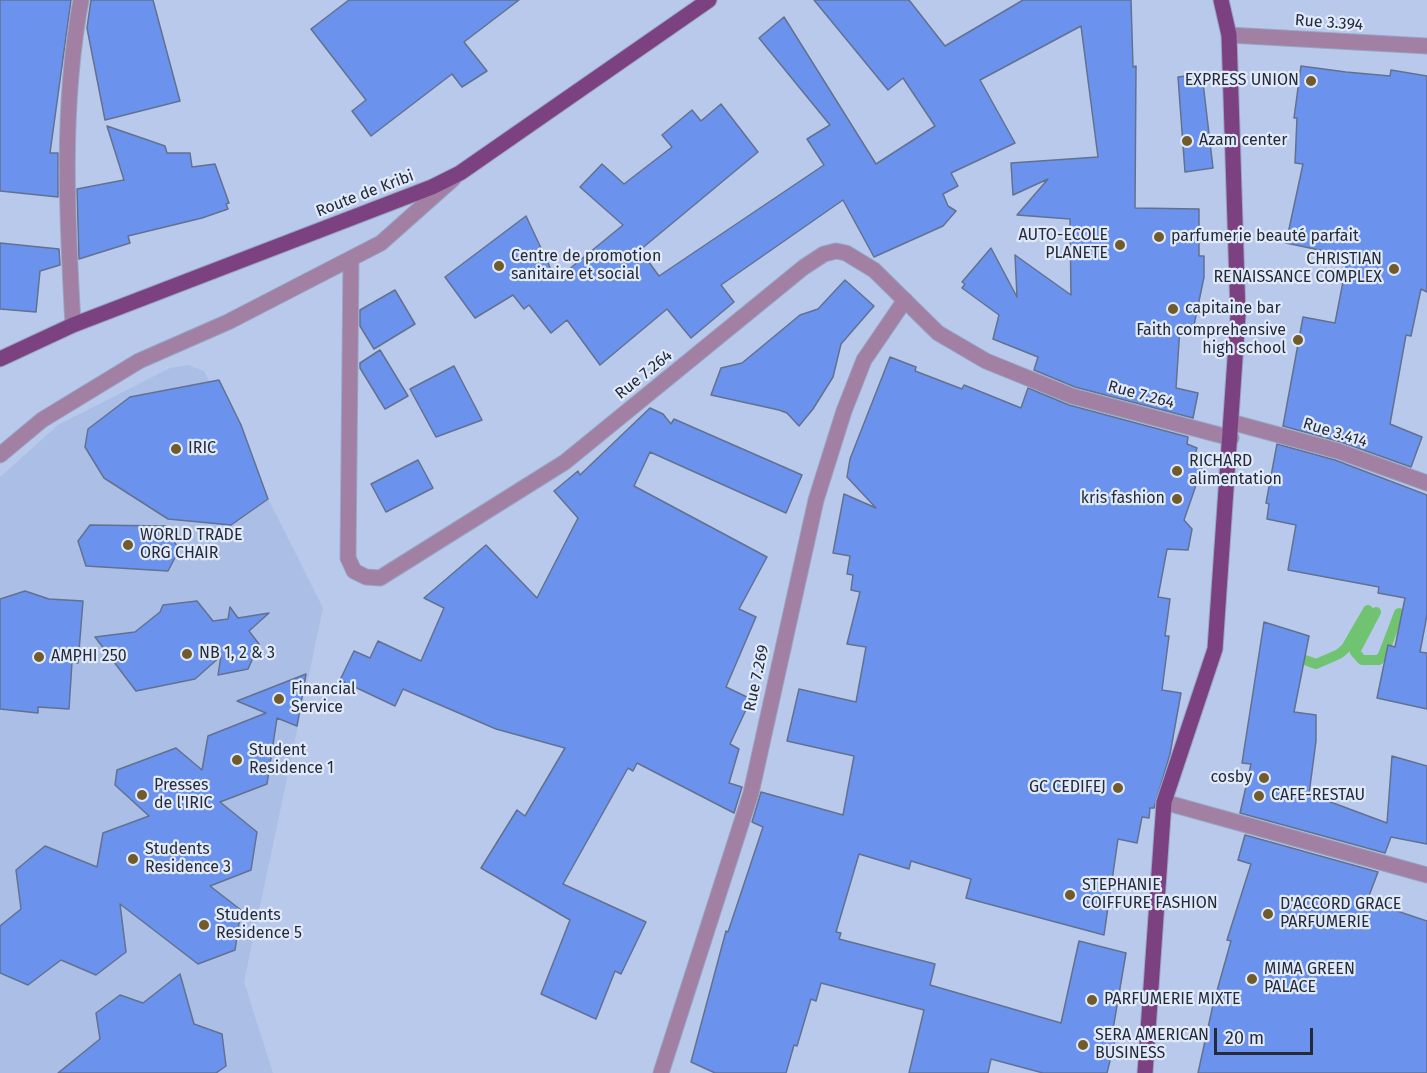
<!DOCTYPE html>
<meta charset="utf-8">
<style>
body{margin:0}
#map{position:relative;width:1427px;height:1073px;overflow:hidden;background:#b9c9eb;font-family:"Fira Sans",sans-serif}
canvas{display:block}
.scale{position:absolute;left:1214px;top:1028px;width:99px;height:27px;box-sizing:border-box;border:3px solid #242a37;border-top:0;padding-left:8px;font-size:18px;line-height:21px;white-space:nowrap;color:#242a37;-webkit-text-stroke:4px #e1eafb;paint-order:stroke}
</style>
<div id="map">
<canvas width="1427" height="1073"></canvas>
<div class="scale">20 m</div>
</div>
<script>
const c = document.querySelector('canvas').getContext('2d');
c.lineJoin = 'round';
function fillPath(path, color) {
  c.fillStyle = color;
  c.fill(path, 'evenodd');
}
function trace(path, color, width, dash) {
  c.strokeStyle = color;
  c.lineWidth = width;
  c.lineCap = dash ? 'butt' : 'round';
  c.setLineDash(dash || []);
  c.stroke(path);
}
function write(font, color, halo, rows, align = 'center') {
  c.font = font + ' "Fira Sans",sans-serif';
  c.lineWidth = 4.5;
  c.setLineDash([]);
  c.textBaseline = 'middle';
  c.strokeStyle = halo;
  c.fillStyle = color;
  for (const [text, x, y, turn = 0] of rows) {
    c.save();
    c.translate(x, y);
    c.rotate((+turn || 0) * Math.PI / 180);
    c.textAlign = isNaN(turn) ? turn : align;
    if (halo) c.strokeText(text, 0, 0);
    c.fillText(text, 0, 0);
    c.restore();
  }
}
fillPath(new Path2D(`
 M188 365 204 371 323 608 244 982 273 1073H0V477L58 425 170 368Z`), '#abbee6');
trace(new Path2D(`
 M1376 612 1355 652 1362 660H1379L1383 655 1399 613
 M1305 660 1316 664 1339 654 1346 648 1368 610`), '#6fc371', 10);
const building = new Path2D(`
 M0 0H71L50 153H58V197L0 191Z
 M91 0H153L180 101 105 120 87 28Z
 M349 0H519L464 42 487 71 462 87 452 74 371 136 352 111 366 100 311 29Z
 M814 0H909L945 46 1023 0H1131L1133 67 1136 66 1135 208 1199 209V256H1204V277L1193 330 1180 327 1176 388 1198 393 1193 418 1075 387 1034 370 1038 357 993 339 999 315 962 288 965 284 962 282 991 248 1017 297 1015 255 1071 295 1070 219 1017 215 1048 179 1013 195 1011 163 1098 157 1081 26 980 80 1015 143 951 173 958 186 943 194 948 206 956 211 943 226 874 257 843 200 721 285 734 302 691 338 667 309 600 365 567 320 551 333 529 305 524 309 513 295 475 318 445 277 526 216 556 280 623 225 580 187 602 164 624 184 672 147 662 135 692 110 701 121 721 104 758 152 640 250 659 276 824 165 807 139 830 125 759 38 784 17 876 164 935 126 903 78 888 90Z
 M1301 66 1346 72 1390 76 1391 70 1427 76V292L1421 289 1411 336 1406 335 1390 424 1422 437 1411 467 1341 442 1283 426 1303 317 1335 323 1348 256 1286 243 1303 164 1295 163 1297 118H1294Z
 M1202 74 1213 168 1185 172 1178 77Z
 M107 126 165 146 167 153H190L192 167 215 164 229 203 226 204 228 209 202 218 128 236 130 243 79 259 77 189 124 180Z
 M0 243 59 249 60 265 40 271 36 312 0 309Z
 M845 280 874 306 841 344 833 377 813 409 799 426 787 413 779 410 711 395 721 368 742 363 800 315 818 309Z
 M395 290 415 324 374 349 360 326V310Z
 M380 350 408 396 385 409 360 368V363Z
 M890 357 916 367 915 371 962 389 964 385 1021 408 1028 388 1069 405 1188 437 1187 444 1197 448 1194 457 1204 462 1184 520 1192 529 1188 550 1167 549 1158 597 1170 599 1165 636H1169L1162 690 1181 693 1170 754 1154 808H1150L1149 818 1142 817 1137 843 1118 839 1104 935 966 898 971 879 911 861 909 869 859 854 836 932 841 933 839 939 935 964 930 985 1061 1023 1079 941 1126 953 1112 1035 1116 1036 1107 1073H1043L991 1059 988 1073H909L924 1010 821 983 816 1001 811 999 797 1046 794 1045 786 1073H715L691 1062 726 931 728 932 763 827 752 822 761 792 843 815 854 756 787 741 799 689 856 702 866 647 847 644 860 592 851 590 853 575 847 574 850 556 833 553 844 494 876 508 847 477 850 459Z
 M454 366 482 420 436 437 410 389Z
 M219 380 241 425 268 499 231 525 168 519 104 478 85 447 88 429 130 397Z
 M650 408 663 414 671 424 674 419 802 475 786 513 650 452 634 486 767 557 739 609 756 617 726 687 751 699 730 744 739 749 729 783 742 787 734 813 637 763 633 771 628 768 563 884 646 922 621 974 615 971 596 1019 541 994 570 920 481 868 517 810 525 816 565 748 496 729 403 689 395 706 340 680 354 651 370 658 378 641 421 661 444 608 424 598 486 545 537 598 578 518 554 491 578 471 580 475Z
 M1277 444 1335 460 1427 495V615L1420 652 1427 653V709L1377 698 1388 645 1395 647 1405 598 1378 593 1379 587 1288 570 1296 525 1267 519 1269 504 1266 503Z
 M418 460 433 488 386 512 371 484Z
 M90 525 166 526 179 550 168 571 86 566 78 541Z
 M25 591 49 599 83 601 78 663 72 662 69 709 38 707V713L0 709V599Z
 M197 601 213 621 228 619 230 607 238 618 269 613 249 631 259 644 248 669 218 675 221 656 195 679 136 691 95 637 135 632 160 612 163 605Z
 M1264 622 1309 636 1294 712 1316 715V741L1309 794 1387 823 1392 756 1427 766V844L1391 837 1385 853 1240 813 1251 764 1242 763Z
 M306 674 297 726 277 718 267 784 220 802 257 832 251 870 210 886 241 910 235 950 198 964 120 904 126 952 96 975 61 960 28 985 0 973V926L21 909 16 870 45 846 97 867 103 833 149 816 115 785 117 770 176 748 202 770 208 736 266 713 237 701Z
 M1245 835 1378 872 1367 901 1427 921V1073H1198L1213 1005 1231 941 1227 940 1251 864 1238 860Z
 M180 974 194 1024 222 1034 226 1066 216 1073H58L100 1039 96 1013 120 995 143 1003Z`);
fillPath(building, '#6b93ee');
trace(building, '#62718f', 1.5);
const minor = new Path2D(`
 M1229 35 1427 46
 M351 260 348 558 354 571 366 577 380 578 565 462 804 267 824 254 836 251 846 253 874 270 938 333 986 361 1072 396 1231 438
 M73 325C67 217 61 107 81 0
 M1231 422 1338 451 1427 483
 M0 455 42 420 139 361 228 322 381 243 453 179
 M1164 802 1427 875
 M661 1073 751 793 816 500 844 411 864 360 905 300`);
const major = new Path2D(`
 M0 359 73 325 432 187 460 173 709 0
 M1145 1073 1164 802 1215 649 1238 315 1229 35 1221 0`);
trace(minor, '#98a6c3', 17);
trace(major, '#98a6c3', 17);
trace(minor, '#a180a3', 15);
trace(major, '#7c4181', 15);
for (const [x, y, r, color] of [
 [1311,81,6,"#715b2b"],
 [1187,141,6,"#715b2b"],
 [1159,237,6,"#715b2b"],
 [1120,245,6,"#715b2b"],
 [499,266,6,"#715b2b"],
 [1394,269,6,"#715b2b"],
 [1173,309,6,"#715b2b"],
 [1298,340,6,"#715b2b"],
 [176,449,6,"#715b2b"],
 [1177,471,6,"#715b2b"],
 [1177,499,6,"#715b2b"],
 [128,545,6,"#715b2b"],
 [187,654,6,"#715b2b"],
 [39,657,6,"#715b2b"],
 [279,699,6,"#715b2b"],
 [237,760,6,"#715b2b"],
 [1264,778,6,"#715b2b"],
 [1118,788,6,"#715b2b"],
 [142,795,6,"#715b2b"],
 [1259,796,6,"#715b2b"],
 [133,859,6,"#715b2b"],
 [1070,895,6,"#715b2b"],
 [1268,914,6,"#715b2b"],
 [204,925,6,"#715b2b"],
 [1252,979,6,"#715b2b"],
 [1092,1000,6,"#715b2b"],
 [1083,1045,6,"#715b2b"]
]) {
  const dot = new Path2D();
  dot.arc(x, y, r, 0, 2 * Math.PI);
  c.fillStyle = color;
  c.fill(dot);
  trace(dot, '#e1eafb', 2);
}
write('16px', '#242a37', '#e1eafb', [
 ["Rue 3.394",1329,23,4],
 ["Route de Kribi",365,194,-21],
 ["Rue 7.264",644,375,-39],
 ["Rue 7.264",1141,395,15],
 ["Rue 3.414",1335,433,17],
 ["Rue 7.269",757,678,-78]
]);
write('16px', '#242a37', '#e1eafb', [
 ["EXPRESS UNION",1299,81,"right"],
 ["Azam center",1199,141],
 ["AUTO-ECOLE",1108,236,"right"],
 ["PLANETE",1108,254,"right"],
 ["parfumerie beauté parfait",1171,237],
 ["Centre de promotion",511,257],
 ["sanitaire et social",511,275],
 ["CHRISTIAN",1382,260,"right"],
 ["RENAISSANCE COMPLEX",1382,278,"right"],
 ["capitaine bar",1185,309],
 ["Faith comprehensive",1286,331,"right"],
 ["high school",1286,349,"right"],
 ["IRIC",188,449],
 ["RICHARD",1189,462],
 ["alimentation",1189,480],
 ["kris fashion",1165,499,"right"],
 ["WORLD TRADE",140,536],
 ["ORG CHAIR",140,554],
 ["NB 1, 2 & 3",199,654],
 ["AMPHI 250",51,657],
 ["Financial",291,690],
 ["Service",291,708],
 ["Student",249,751],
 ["Residence 1",249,769],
 ["cosby",1252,778,"right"],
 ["Presses",154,786],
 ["de l'IRIC",154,804],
 ["GC CEDIFEJ",1106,788,"right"],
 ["CAFE-RESTAU",1271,796],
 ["Students",145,850],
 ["Residence 3",145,868],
 ["STEPHANIE",1082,886],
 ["COIFFURE FASHION",1082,904],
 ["D'ACCORD GRACE",1280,905],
 ["PARFUMERIE",1280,923],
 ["Students",216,916],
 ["Residence 5",216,934],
 ["MIMA GREEN",1264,970],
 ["PALACE",1264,988],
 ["PARFUMERIE MIXTE",1104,1000],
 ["SERA AMERICAN",1095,1036],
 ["BUSINESS",1095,1054]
], 'left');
</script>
